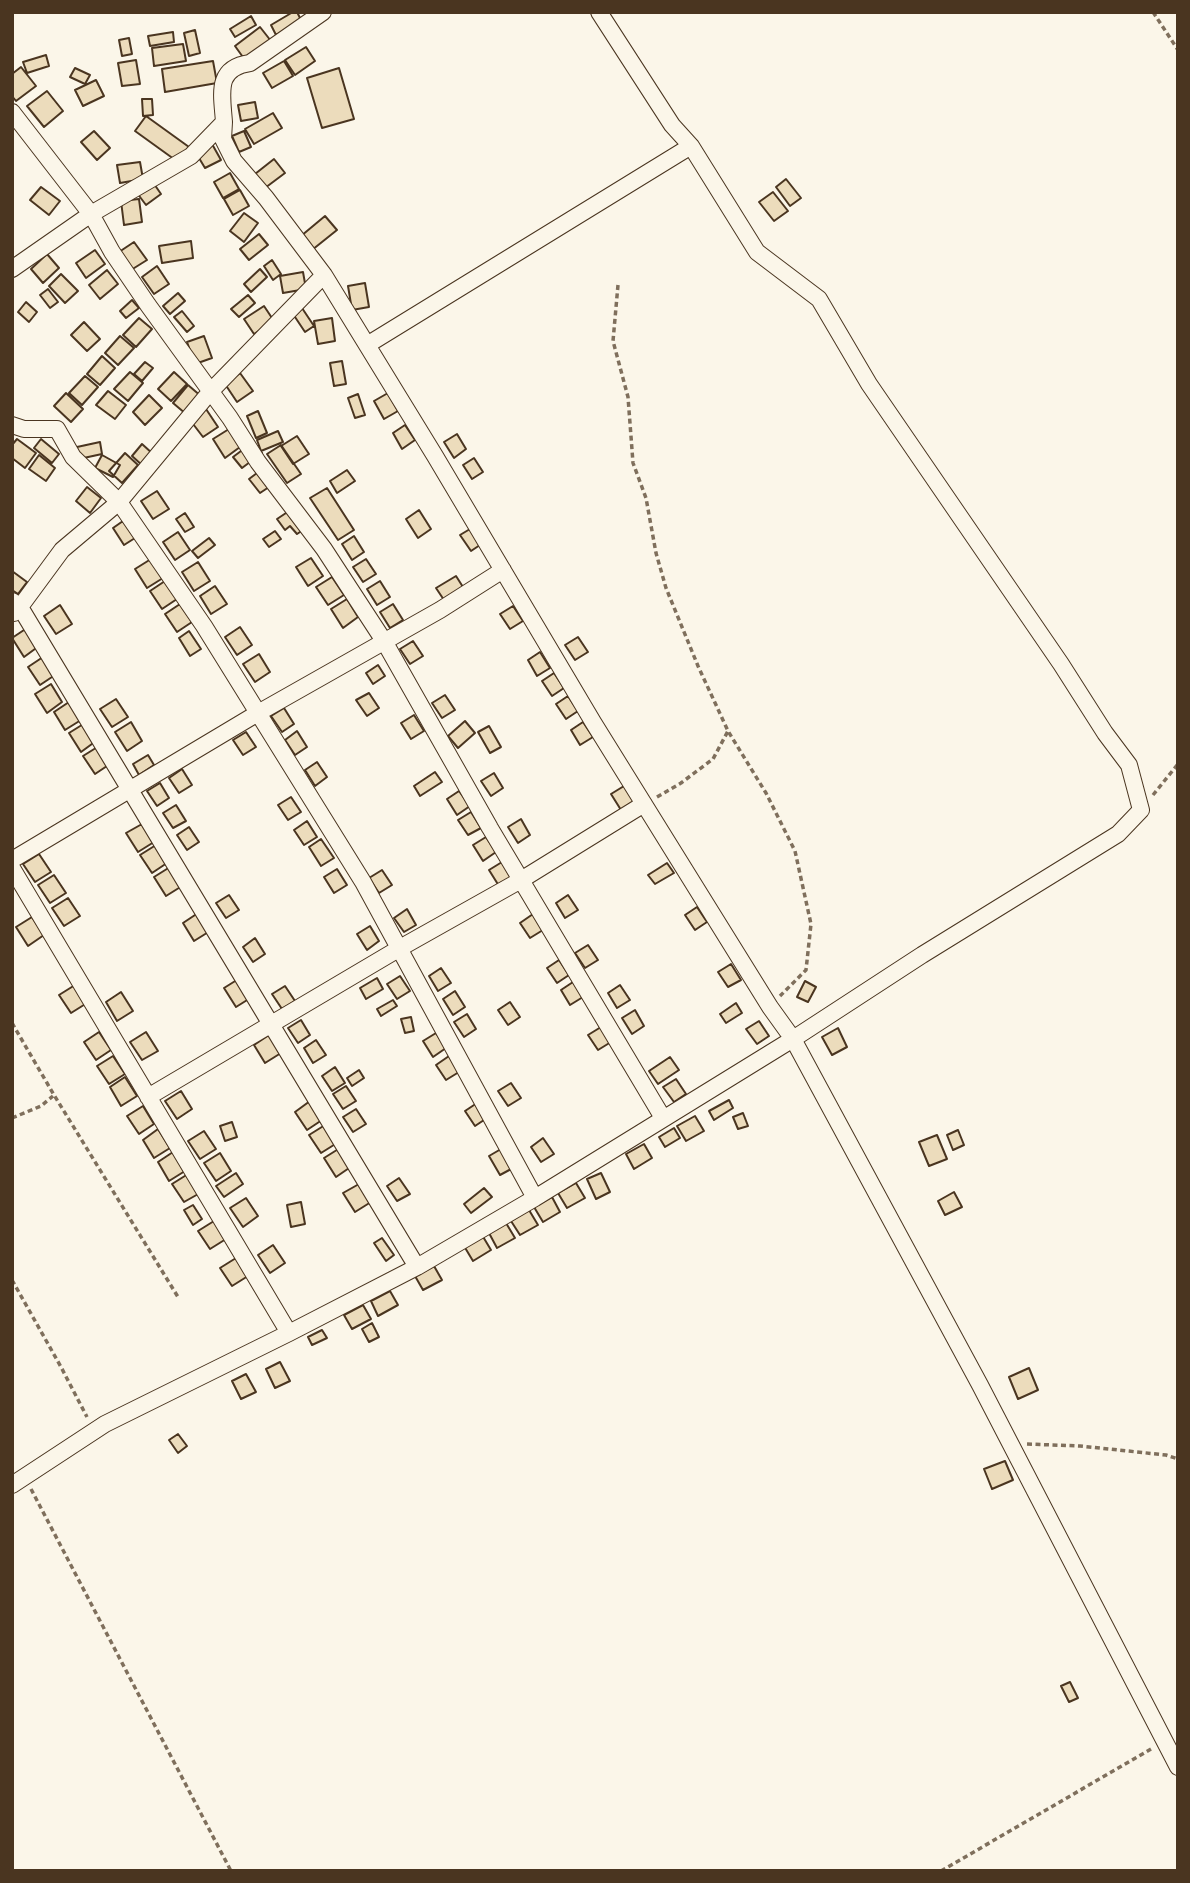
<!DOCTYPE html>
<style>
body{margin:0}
#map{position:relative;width:1190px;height:1883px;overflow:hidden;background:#fbf6e9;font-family:"Exo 2",sans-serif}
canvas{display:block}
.frame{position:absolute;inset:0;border:14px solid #4a3520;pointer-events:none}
</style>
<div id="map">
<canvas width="1190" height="1883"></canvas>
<div class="frame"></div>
</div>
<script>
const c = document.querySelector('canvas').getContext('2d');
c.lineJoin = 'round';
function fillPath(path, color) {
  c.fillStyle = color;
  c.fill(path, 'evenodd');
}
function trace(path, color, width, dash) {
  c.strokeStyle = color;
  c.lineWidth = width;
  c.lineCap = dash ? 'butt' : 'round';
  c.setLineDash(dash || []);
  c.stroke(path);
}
const building = new Path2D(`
 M293 12H297L302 22 276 35 271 25Z
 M251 16 256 25 235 37 230 29Z
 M260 27 271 41 245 60 235 46Z
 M195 30 200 53 189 56 184 33Z
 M173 32 174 42 150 46 148 36Z
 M129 38 132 54 122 56 119 40Z
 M183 44 186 61 154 66 152 48Z
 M306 47 315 61 295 75 285 60Z
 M46 55 49 66 27 73 23 62Z
 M136 60 140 84 122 86 118 63Z
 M213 61 217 83 165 92 162 69Z
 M284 61 293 76 272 88 263 73Z
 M21 67 36 86 16 101 12 96V74Z
 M75 68 90 75 85 84 70 77Z
 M339 68 354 119 322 128 307 78Z
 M96 80 104 96 83 106 75 90Z
 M47 91 63 111 44 127 27 106Z
 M142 99H152L153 115 143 116Z
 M255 102 258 118 241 121 238 105Z
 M273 113 282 128 254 144 245 129Z
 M146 116 189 147 178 162 135 131Z
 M94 131 110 148 97 160 81 142Z
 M244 131 251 147 239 152 232 136Z
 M212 144 221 160 205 168 196 153Z
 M274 159 285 173 265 188 255 174Z
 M140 162 143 179 120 183 117 165Z
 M230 173 239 189 223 198 214 182Z
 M786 179 801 198 790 206 776 187Z
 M152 181 161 194 146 205 137 193Z
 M41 187 60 201 49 215 30 200Z
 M240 190 249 206 233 215 224 199Z
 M773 192 788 211 774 221 759 202Z
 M139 199 142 222 124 225 121 201Z
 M244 213 258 223 244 242 230 231Z
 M325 216 337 230 312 250 301 236Z
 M259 234 268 245 249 260 240 249Z
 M191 241 193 258 162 263 159 246Z
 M134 242 147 260 131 270 119 252Z
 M95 250 105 264 86 278 76 263Z
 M47 254 59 268 43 283 31 269Z
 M272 260 281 274 273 280 264 266Z
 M157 266 169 284 154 294 142 277Z
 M260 269 267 277 251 292 244 284Z
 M107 270 118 284 100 299 89 285Z
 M303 272 306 289 283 293 280 276Z
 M61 274 78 291 65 303 49 286Z
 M365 283 369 307 352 310 348 286Z
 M48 289 58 302 50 308 40 295Z
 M178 293 185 301 170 314 163 306Z
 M248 295 255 303 239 317 231 309Z
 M132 300 139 308 126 318 120 311Z
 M26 302 37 312 29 322 18 312Z
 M264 306 274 321 254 334 244 319Z
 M302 308 314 326 305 332 293 314Z
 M182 311 194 326 187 332 174 317Z
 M139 318 152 329 136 347 123 335Z
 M332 318 335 341 318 344 314 321Z
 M84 322 100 339 87 351 71 335Z
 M120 336 134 348 118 365 105 353Z
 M204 336 212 358 195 364 187 342Z
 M102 356 115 368 100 385 87 374Z
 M342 361 346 384 334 386 330 363Z
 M145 362 153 368 142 381 134 374Z
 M130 372 143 383 128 401 114 389Z
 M174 372 187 384 171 401 158 389Z
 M240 373 253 391 237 402 225 384Z
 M85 376 98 387 82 405 69 393Z
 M188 385 202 397 186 414 173 403Z
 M108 391 126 405 115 419 96 405Z
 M66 393 83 409 71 422 54 406Z
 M388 393 398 411 384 419 374 401Z
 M358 394 365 415 355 418 348 398Z
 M149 395 162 408 145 425 133 412Z
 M206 409 218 427 203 437 190 420Z
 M258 411 267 433 256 438 247 416Z
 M405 425 415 440 402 449 393 433Z
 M229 429 240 447 225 458 213 439Z
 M278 431 283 442 261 451 257 440Z
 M457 434 466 449 454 458 444 442Z
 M297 436 309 454 293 464 281 446Z
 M17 439 36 453 25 468 12 458V445Z
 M41 439 59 454 52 463 34 448Z
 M100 442 102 454 79 459 77 447Z
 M253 442 262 453 242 468 233 457Z
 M142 444 153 454 143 466 132 456Z
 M281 445 301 474 287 483 267 454Z
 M125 453 138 465 122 483 109 471Z
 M39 455 55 468 46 481 29 469Z
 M102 455 120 465 113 477 95 468Z
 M474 458 483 472 472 479 463 465Z
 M261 470 272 485 260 493 249 479Z
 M347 470 355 481 337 493 330 481Z
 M87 487 101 498 90 513 76 501Z
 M327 488 354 530 338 540 310 498Z
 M157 491 169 509 153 519 141 501Z
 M292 509 306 528 297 534 290 526 285 530 277 519Z
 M419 510 431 529 418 538 406 519Z
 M185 513 194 527 185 532 176 519Z
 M123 521 135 538 124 545 113 528Z
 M470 529 480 545 471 551 460 535Z
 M275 531 281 539 269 547 263 539Z
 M178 532 190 550 175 560 163 542Z
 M354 536 364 552 352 560 342 544Z
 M209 538 215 545 198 558 192 551Z
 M311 558 323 576 308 586 296 567Z
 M151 559 163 578 147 588 135 569Z
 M366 559 376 574 363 582 353 567Z
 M198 562 210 581 194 591 182 572Z
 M12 571 27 582 18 594 12 590Z
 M456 576 463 587 444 600 436 588Z
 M332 577 344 595 328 605 316 587Z
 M165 581 177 599 162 609 150 591Z
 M380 581 390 597 377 605 367 589Z
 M215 586 227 604 211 614 200 596Z
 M347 599 358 617 343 628 331 609Z
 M180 604 192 622 177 632 165 614Z
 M393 604 403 620 390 628 380 612Z
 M60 605 72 624 56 634 44 616Z
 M513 606 523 621 510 629 500 614Z
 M240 627 252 645 237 655 225 637Z
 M27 628 39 646 24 657 12 638Z
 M189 631 201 649 190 656 179 638Z
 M578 637 588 652 575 660 565 645Z
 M413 641 423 656 410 664 400 649Z
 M540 652 550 668 537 676 528 660Z
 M259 654 270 672 255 682 243 664Z
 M43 657 55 675 40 685 28 667Z
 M378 665 385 676 373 684 366 673Z
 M554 673 564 688 552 696 542 681Z
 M51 684 62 702 47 713 35 694Z
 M369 693 379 708 367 716 356 700Z
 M445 695 455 710 442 718 432 703Z
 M568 696 578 711 566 719 556 704Z
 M116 699 128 717 112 727 100 709Z
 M69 702 81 720 65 730 54 712Z
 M284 708 294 724 282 732 271 716Z
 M414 715 424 731 411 739 401 723Z
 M465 721 475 733 458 748 448 736Z
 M131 722 142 741 127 751 115 732Z
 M583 722 593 737 580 745 571 730Z
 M85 723 96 741 81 752 69 733Z
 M489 726 501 747 490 753 478 732Z
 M297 731 307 747 295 755 285 740Z
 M246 732 256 747 243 755 233 740Z
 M99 746 110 764 95 774 83 756Z
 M148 755 154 765 139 775 133 764Z
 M317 762 327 777 315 786 305 770Z
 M182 769 192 785 179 793 169 778Z
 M435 772 442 782 420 796 414 786Z
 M494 773 503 788 491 796 481 781Z
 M160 783 169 798 157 806 147 791Z
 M624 786 634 801 621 810 611 794Z
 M459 791 470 806 457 815 447 799Z
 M291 797 301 812 288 820 278 805Z
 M176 805 186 821 173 828 163 813Z
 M471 812 481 828 468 835 458 820Z
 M521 819 530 835 518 843 508 827Z
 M307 821 317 837 304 845 294 830Z
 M142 824 154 842 138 852 126 833Z
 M189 827 199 842 187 850 177 835Z
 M486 837 496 852 483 861 473 845Z
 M321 839 334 858 321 866 309 847Z
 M156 845 167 863 152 873 140 855Z
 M39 854 51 872 35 882 23 864Z
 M502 862 511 878 499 886 489 870Z
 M667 863 674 873 655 884 648 875Z
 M170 867 182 886 166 896 154 877Z
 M337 869 347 885 334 893 324 877Z
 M382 870 392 885 379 893 369 878Z
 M54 875 66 893 50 903 38 885Z
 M229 895 239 910 226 918 216 903Z
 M568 895 578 910 565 918 556 903Z
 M68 898 80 916 64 926 52 908Z
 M697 907 707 922 695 930 685 915Z
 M407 909 416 925 404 932 394 918Z
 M198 913 210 931 194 941 183 923Z
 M533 914 543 930 530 938 520 923Z
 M32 917 44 935 28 946 16 927Z
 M370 926 379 941 367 950 357 934Z
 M255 938 265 954 253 962 243 947Z
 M588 945 598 960 585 968 575 953Z
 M559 960 569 975 557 983 547 968Z
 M731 964 741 980 728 987 718 972Z
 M441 968 451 983 438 991 429 976Z
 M400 976 410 991 397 999 387 984Z
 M240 978 252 997 236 1007 224 988Z
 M377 978 383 989 366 999 360 988Z
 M805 981 816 987 808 1002 797 997Z
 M573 982 583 997 570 1005 561 990Z
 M75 985 87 1003 71 1013 59 995Z
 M620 985 630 1000 617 1008 608 993Z
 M285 986 295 1001 282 1009 272 994Z
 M455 991 465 1007 453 1015 443 999Z
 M121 992 133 1011 117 1021 106 1002Z
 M393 1000 397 1006 381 1016 377 1009Z
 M510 1002 520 1017 508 1025 498 1010Z
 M736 1003 742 1013 726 1023 720 1014Z
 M635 1010 644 1026 632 1034 622 1018Z
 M467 1014 476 1029 464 1037 454 1022Z
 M411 1017 414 1031 405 1033 401 1019Z
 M301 1020 310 1035 298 1043 288 1028Z
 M759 1021 769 1036 757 1044 746 1029Z
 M601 1027 611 1042 598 1050 588 1035Z
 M838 1028 847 1047 832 1055 822 1037Z
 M99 1032 111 1050 96 1060 84 1042Z
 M146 1032 158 1051 142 1060 130 1042Z
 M436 1033 446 1048 433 1057 423 1041Z
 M269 1035 281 1053 265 1063 254 1045Z
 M316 1040 326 1055 313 1063 304 1048Z
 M113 1056 125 1074 109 1084 97 1066Z
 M449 1056 459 1072 446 1080 436 1065Z
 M670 1057 679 1070 658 1084 649 1071Z
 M335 1067 345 1083 332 1091 322 1076Z
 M359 1070 364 1078 352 1086 347 1078Z
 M125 1077 137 1096 121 1106 110 1087Z
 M676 1079 686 1094 674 1102 663 1087Z
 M511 1083 521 1098 508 1106 498 1091Z
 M346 1086 356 1101 343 1109 333 1094Z
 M181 1091 192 1109 177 1119 165 1101Z
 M729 1100 733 1108 714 1120 709 1111Z
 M310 1101 322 1120 307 1130 295 1112Z
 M477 1103 487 1118 475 1126 465 1111Z
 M143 1106 154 1124 139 1134 127 1116Z
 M356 1109 366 1124 353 1132 343 1117Z
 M743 1113 748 1126 738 1129 733 1117Z
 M695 1116 704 1131 686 1141 677 1126Z
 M232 1122 237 1137 225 1141 220 1126Z
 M325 1125 337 1143 321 1153 309 1135Z
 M674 1128 680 1138 665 1147 659 1137Z
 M158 1129 170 1148 154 1158 143 1140Z
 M958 1130 964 1145 953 1150 947 1135Z
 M204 1131 216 1149 200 1159 188 1141Z
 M937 1135 947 1159 929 1166 919 1142Z
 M543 1138 554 1154 541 1162 531 1147Z
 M644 1144 652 1158 634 1169 626 1154Z
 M340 1148 352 1166 336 1177 324 1158Z
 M501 1149 513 1168 500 1175 489 1156Z
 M173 1152 185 1171 169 1181 158 1162Z
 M220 1153 231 1171 216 1181 204 1163Z
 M236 1173 243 1184 224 1197 216 1186Z
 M601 1173 610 1192 596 1199 587 1179Z
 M188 1174 200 1193 184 1202 172 1184Z
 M399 1178 410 1194 397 1201 387 1186Z
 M576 1183 585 1198 567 1208 558 1193Z
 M359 1184 371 1202 355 1212 343 1193Z
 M484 1188 492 1197 471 1213 464 1204Z
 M954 1192 962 1207 945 1215 938 1201Z
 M552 1197 560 1212 543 1222 534 1207Z
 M246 1198 258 1216 243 1227 230 1208Z
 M301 1202 305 1224 291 1227 287 1205Z
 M193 1205 202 1219 193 1225 184 1210Z
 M529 1210 538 1225 520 1235 511 1221Z
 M214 1221 226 1239 210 1249 198 1231Z
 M506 1223 515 1238 497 1248 489 1233Z
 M482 1235 491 1250 473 1261 464 1246Z
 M382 1238 394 1255 386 1261 374 1243Z
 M273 1245 285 1263 270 1273 258 1255Z
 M236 1258 248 1276 232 1286 220 1268Z
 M434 1266 442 1280 423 1290 415 1276Z
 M390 1291 398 1305 378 1316 371 1301Z
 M363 1305 371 1319 352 1329 344 1315Z
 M372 1323 379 1337 369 1342 362 1329Z
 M322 1330 327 1338 312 1345 308 1337Z
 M280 1362 290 1381 275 1388 266 1369Z
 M1029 1368 1038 1390 1018 1399 1009 1377Z
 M246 1374 256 1392 241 1399 232 1381Z
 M178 1434 187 1446 178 1453 169 1440Z
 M1005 1461 1013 1480 992 1489 984 1469Z
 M1070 1682 1078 1698 1069 1702 1061 1686Z`);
fillPath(building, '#ecdcbc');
trace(building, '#4a3520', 2);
const street = new Path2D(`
 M12 112 91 214 112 252 148 305 230 418 258 462 324 549 384 641 490 828 663 1118
 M224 122 223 139 234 161 266 198 324 275 435 456 593 722 770 1007 793 1039 980 1385 1178 1767
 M12 269 91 214 191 156 224 122C222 94 215 68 250 63L323 12
 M367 345 691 146
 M12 425 24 429H57L73 457 119 502 204 626 363 882 535 1198
 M12 601 20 607 417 1267
 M14 613 20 607 62 550 119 502 210 392 324 275
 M12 860 258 713 440 610 503 570
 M12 868 289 1333
 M148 1097 400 948 521 880 644 804
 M12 1485 105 1424 289 1333 417 1267 535 1198 793 1039 922 955 1118 834 1141 810 1129 765 1105 733 1061 664 869 384 819 299 757 252 691 146 672 125 599 12`);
trace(street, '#4a3520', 18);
trace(new Path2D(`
 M1153 12 1178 50
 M618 285 613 341 628 397 633 463 646 498 656 553 666 588 698 666 728 731 766 793 795 851 811 924 806 970 780 996
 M1153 795 1178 764
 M657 797 681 783 713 759 728 731
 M12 1023 54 1095 178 1297
 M12 1118 41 1106 53 1096
 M12 1280 61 1367 87 1417
 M1027 1444 1080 1446 1166 1455 1178 1459
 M31 1489 231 1871
 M941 1871 1151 1749`), '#7f6f5c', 3.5, [5, 3.5]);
trace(street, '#fbf6e9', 16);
</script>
